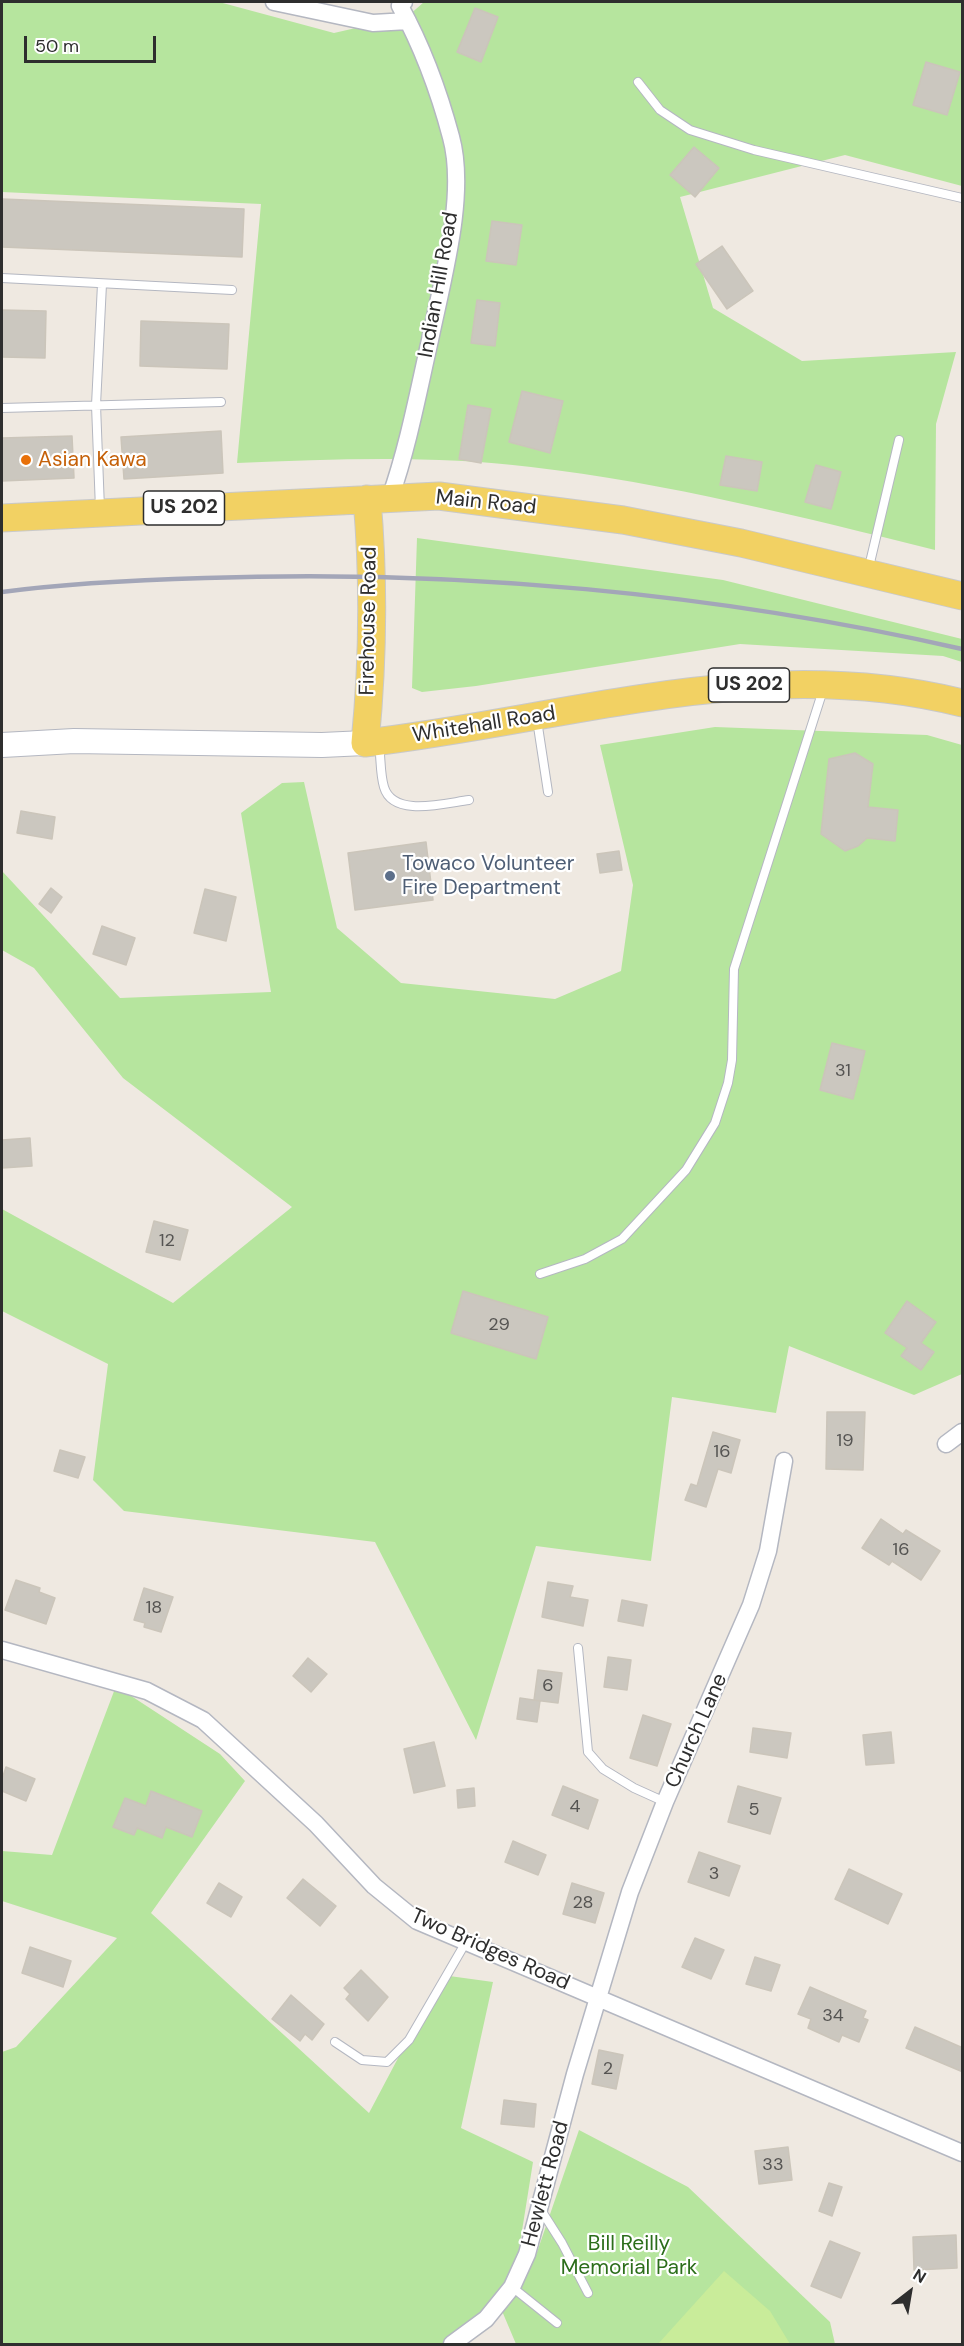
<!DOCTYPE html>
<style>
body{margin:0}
#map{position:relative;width:964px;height:2346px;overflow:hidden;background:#efe9e1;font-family:"DM Sans",sans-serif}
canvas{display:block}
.frame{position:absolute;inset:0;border:3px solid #2e2e2e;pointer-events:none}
.north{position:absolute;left:880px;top:2262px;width:60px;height:60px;-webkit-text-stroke:4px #fff;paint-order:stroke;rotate:31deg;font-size:16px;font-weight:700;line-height:24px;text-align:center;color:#2e2e2e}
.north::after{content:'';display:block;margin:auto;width:21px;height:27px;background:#2e2e2e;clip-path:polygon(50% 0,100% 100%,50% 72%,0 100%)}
.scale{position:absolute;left:24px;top:36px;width:132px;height:27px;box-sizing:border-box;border:3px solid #2e2e2e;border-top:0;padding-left:8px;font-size:18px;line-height:21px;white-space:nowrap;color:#2e2e2e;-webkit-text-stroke:4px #fff;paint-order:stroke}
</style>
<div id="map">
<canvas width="964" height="2346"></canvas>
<div class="frame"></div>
<div class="north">N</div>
<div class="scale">50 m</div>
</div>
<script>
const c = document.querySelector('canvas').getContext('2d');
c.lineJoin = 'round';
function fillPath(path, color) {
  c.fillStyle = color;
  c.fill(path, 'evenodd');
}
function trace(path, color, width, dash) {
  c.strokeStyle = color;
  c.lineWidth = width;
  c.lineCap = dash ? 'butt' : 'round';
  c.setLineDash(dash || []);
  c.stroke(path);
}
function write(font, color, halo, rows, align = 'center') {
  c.font = font + ' "DM Sans",sans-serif';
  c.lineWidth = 4.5;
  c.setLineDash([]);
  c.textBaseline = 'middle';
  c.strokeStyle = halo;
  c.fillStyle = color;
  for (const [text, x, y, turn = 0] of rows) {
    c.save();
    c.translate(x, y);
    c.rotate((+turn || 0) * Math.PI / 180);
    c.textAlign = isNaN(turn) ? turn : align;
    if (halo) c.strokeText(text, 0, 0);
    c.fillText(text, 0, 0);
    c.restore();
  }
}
fillPath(new Path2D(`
 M2 2H219L334 33 408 16 424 2H962V186L845 155 680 197 713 308 802 361 956 352 936 424 935 550C802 517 668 483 531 467 434 455 335 459 237 463L261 204 2 192Z
 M417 538 723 580 962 639V662L943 656 740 644 476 686 422 692 412 688Z
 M715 727 927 735 962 745V1374L914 1395 789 1346 776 1413 672 1397 651 1561 536 1546 476 1740 375 1542 124 1511 93 1480 108 1364 2 1311V1209L173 1303 292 1207 123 1078 34 968 2 950V871L120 998 271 992 241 813 282 783 304 782 337 928 401 983 555 999 621 971 633 885 600 745Z
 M116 1686 220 1754 245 1781 151 1913 369 2113 442 1975 493 1982 461 2128 533 2162 513 2287 461 2344H2V2052L16 2047 117 1938 2 1901V1851L52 1855Z
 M579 2130 688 2187 830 2322 835 2344H516L502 2311 535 2258Z`), '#b6e59e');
fillPath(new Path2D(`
 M724 2271 770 2311 790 2344H658Z`), '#c9ec9a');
const building = new Path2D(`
 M475 8 498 17 481 62 457 52Z
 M926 62 960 72 947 115 913 105Z
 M694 147 719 168 695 197 670 175Z
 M2 199 244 209 242 257 2 247Z
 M492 221 522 225 516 265 486 261Z
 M722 246 753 291 727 309 696 264Z
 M477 300 500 303 495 346 471 343Z
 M2 310 46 311 45 358 2 357Z
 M141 321 229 324 227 369 140 366Z
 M522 391 563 401 550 453 509 442Z
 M468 405 491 409 481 463 459 459Z
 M221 431 223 473 124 479 121 437Z
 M72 436 74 478 2 481V438Z
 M726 456 762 462 757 491 720 485Z
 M816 465 841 472 831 509 805 502Z
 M855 753 873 764 868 807 898 810 895 841 867 838 858 846 845 851 821 834 829 759Z
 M21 811 55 817 52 839 17 833Z
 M426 842 433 900 355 910 348 853Z
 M619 851 622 870 600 873 597 854Z
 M51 888 62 897 51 913 39 904Z
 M205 889 236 897 226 941 194 933Z
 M102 926 135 938 126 965 93 954Z
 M832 1043 865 1051 853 1099 820 1090Z
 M30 1138 32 1166 2 1168V1140Z
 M154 1221 188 1230 180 1260 146 1252Z
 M463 1291 548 1317 536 1359 451 1333Z
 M907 1301 936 1322 921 1343 934 1352 921 1370 901 1356 907 1348 885 1333Z
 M827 1412H865L863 1470 826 1469Z
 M713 1432 740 1440 731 1473 718 1469 706 1507 685 1500 691 1484 697 1486Z
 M60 1450 85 1457 78 1478 54 1471Z
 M881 1519 903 1534 906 1530 940 1551 921 1580 892 1561 889 1565 862 1548Z
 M16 1580 40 1588 39 1592 55 1598 46 1624 5 1610Z
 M548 1582 573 1586 570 1597 588 1600 583 1626 542 1617Z
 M144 1588 173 1597 161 1632 144 1627 145 1623 134 1620Z
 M622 1600 647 1605 643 1626 618 1621Z
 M608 1657 631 1660 627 1690 604 1687Z
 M308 1658 327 1674 311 1692 293 1676Z
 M538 1670 562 1673 558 1703 534 1700Z
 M520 1698 540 1701 537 1722 517 1719Z
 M643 1715 671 1724 657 1766 630 1758Z
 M753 1728 791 1733 787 1758 750 1752Z
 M891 1732 894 1763 866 1765 863 1735Z
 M434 1742 445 1786 414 1793 404 1749Z
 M6 1767 35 1779 26 1801 2 1791V1779Z
 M563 1786 598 1800 588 1829 552 1815Z
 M738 1786 781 1798 770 1834 728 1822Z
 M474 1788 475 1806 458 1808 457 1790Z
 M151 1791 202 1811 192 1837 166 1827 162 1838 137 1828 134 1835 113 1827 125 1798 146 1806Z
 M513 1841 546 1855 538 1875 505 1862Z
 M699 1852 740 1866 729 1896 688 1882Z
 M849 1869 902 1894 888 1924 835 1899Z
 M303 1879 336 1906 320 1926 287 1898Z
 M219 1883 242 1897 231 1917 207 1903Z
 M572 1883 604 1893 595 1923 563 1914Z
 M695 1938 724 1950 711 1979 682 1967Z
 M30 1947 71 1961 63 1987 22 1973Z
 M755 1957 780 1965 771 1991 746 1984Z
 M361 1970 388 1997 368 2021 346 1999 350 1994 344 1988Z
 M810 1987 866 2011 863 2018 868 2020 859 2042 842 2035 839 2042 808 2028 811 2019 798 2014Z
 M291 1995 324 2024 312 2040 305 2034 300 2041 272 2019Z
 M915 2027 963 2048V2072L906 2048Z
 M599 2050 623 2055 616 2089 592 2084Z
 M504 2100 536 2104 534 2127 501 2124Z
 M788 2147 792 2180 759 2184 755 2151Z
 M829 2183 842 2187 832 2216 819 2211Z
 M956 2235 957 2268 914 2270 913 2237Z
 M830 2241 860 2253 841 2298 811 2286Z`);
fillPath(building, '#cbc7bf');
trace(building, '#cbc5ba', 1.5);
const lane = new Path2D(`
 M638 82 660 110 690 130 754 150 962 198
 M2 278 232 290
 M2 408 221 402
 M100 509 96 405 102 284
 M868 571 899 440
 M537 720 548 792
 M379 745C381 758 380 774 384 787 393 818 445 803 469 800
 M540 1274 585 1259 622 1239 686 1170 715 1123 728 1083 732 1060 734 969 823 690
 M578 1648 588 1752 603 1769 634 1788 665 1802
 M335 2042 362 2060 387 2062 409 2040 466 1942
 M541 2210 562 2243 588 2293
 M512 2287 557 2323`);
const street = new Path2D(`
 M274 2 373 23 408 21
 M390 498C408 447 418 393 430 340 442 281 467 195 451 137 439 92 423 48 400 6L404 2
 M946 1444 962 1432
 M2 1650 147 1691 203 1720 316 1824 374 1886 417 1921 962 2153
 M452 2344 486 2319 512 2287 527 2254 575 2074 630 1892 665 1802 751 1605 768 1551 784 1461`);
const secondary = new Path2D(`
 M2 745 74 741 322 745 365 743`);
const primary = new Path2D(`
 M367 499C374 580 373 662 365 743 566 720 760 652 962 703
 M2 518 439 496 623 520 741 543 962 596`);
trace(lane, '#b4b7c1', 10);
trace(street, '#b4b7c1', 19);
trace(secondary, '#b4b7c1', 26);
trace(primary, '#c9c9c9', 29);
trace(lane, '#fff', 8);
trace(street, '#fff', 16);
trace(secondary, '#fff', 24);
trace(primary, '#f2d163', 27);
trace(new Path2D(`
 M2 592C69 583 137 580 205 578 457 569 716 593 962 649`), '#a3a6b8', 4.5);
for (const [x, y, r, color] of [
 [26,460,6,"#e8710a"],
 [390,876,6,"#5c6f8a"]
]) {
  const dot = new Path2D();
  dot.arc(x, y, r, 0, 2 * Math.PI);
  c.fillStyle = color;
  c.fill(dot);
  trace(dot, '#fff', 2);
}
write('18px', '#555452', null, [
 ["31",843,1071],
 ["12",167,1241],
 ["29",499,1325],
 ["19",845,1441],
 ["16",722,1452],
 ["16",901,1550],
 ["18",154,1608],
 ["6",548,1686],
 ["4",575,1807],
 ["5",754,1810],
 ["3",714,1874],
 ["28",583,1903],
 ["34",833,2016],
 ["2",608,2069],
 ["33",773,2165]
]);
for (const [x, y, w] of [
 [184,508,81],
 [749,685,81]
]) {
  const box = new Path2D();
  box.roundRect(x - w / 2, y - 17, w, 34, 4.5);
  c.fillStyle = '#fff';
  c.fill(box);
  trace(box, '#2e2e2e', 1.5);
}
write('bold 20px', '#2e2e2e', null, [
 ["US 202",184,508],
 ["US 202",749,685]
]);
write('21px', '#2e2e2e', '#fff', [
 ["Indian Hill Road",439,285,-80],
 ["Main Road",486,503,6],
 ["Firehouse Road",369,621,-89],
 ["Whitehall Road",484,725,-9],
 ["Church Lane",697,1731,-66],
 ["Two Bridges Road",490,1950,24],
 ["Hewlett Road",546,2184,-75]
]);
write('21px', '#c56008', '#fff', [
 ["Asian Kawa",38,460]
], 'left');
write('21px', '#4e5e75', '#fff', [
 ["Towaco Volunteer",402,864],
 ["Fire Department",402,888]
], 'left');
write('21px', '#2c6e1b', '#fff', [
 ["Bill Reilly",629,2244],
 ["Memorial Park",629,2268]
]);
</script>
